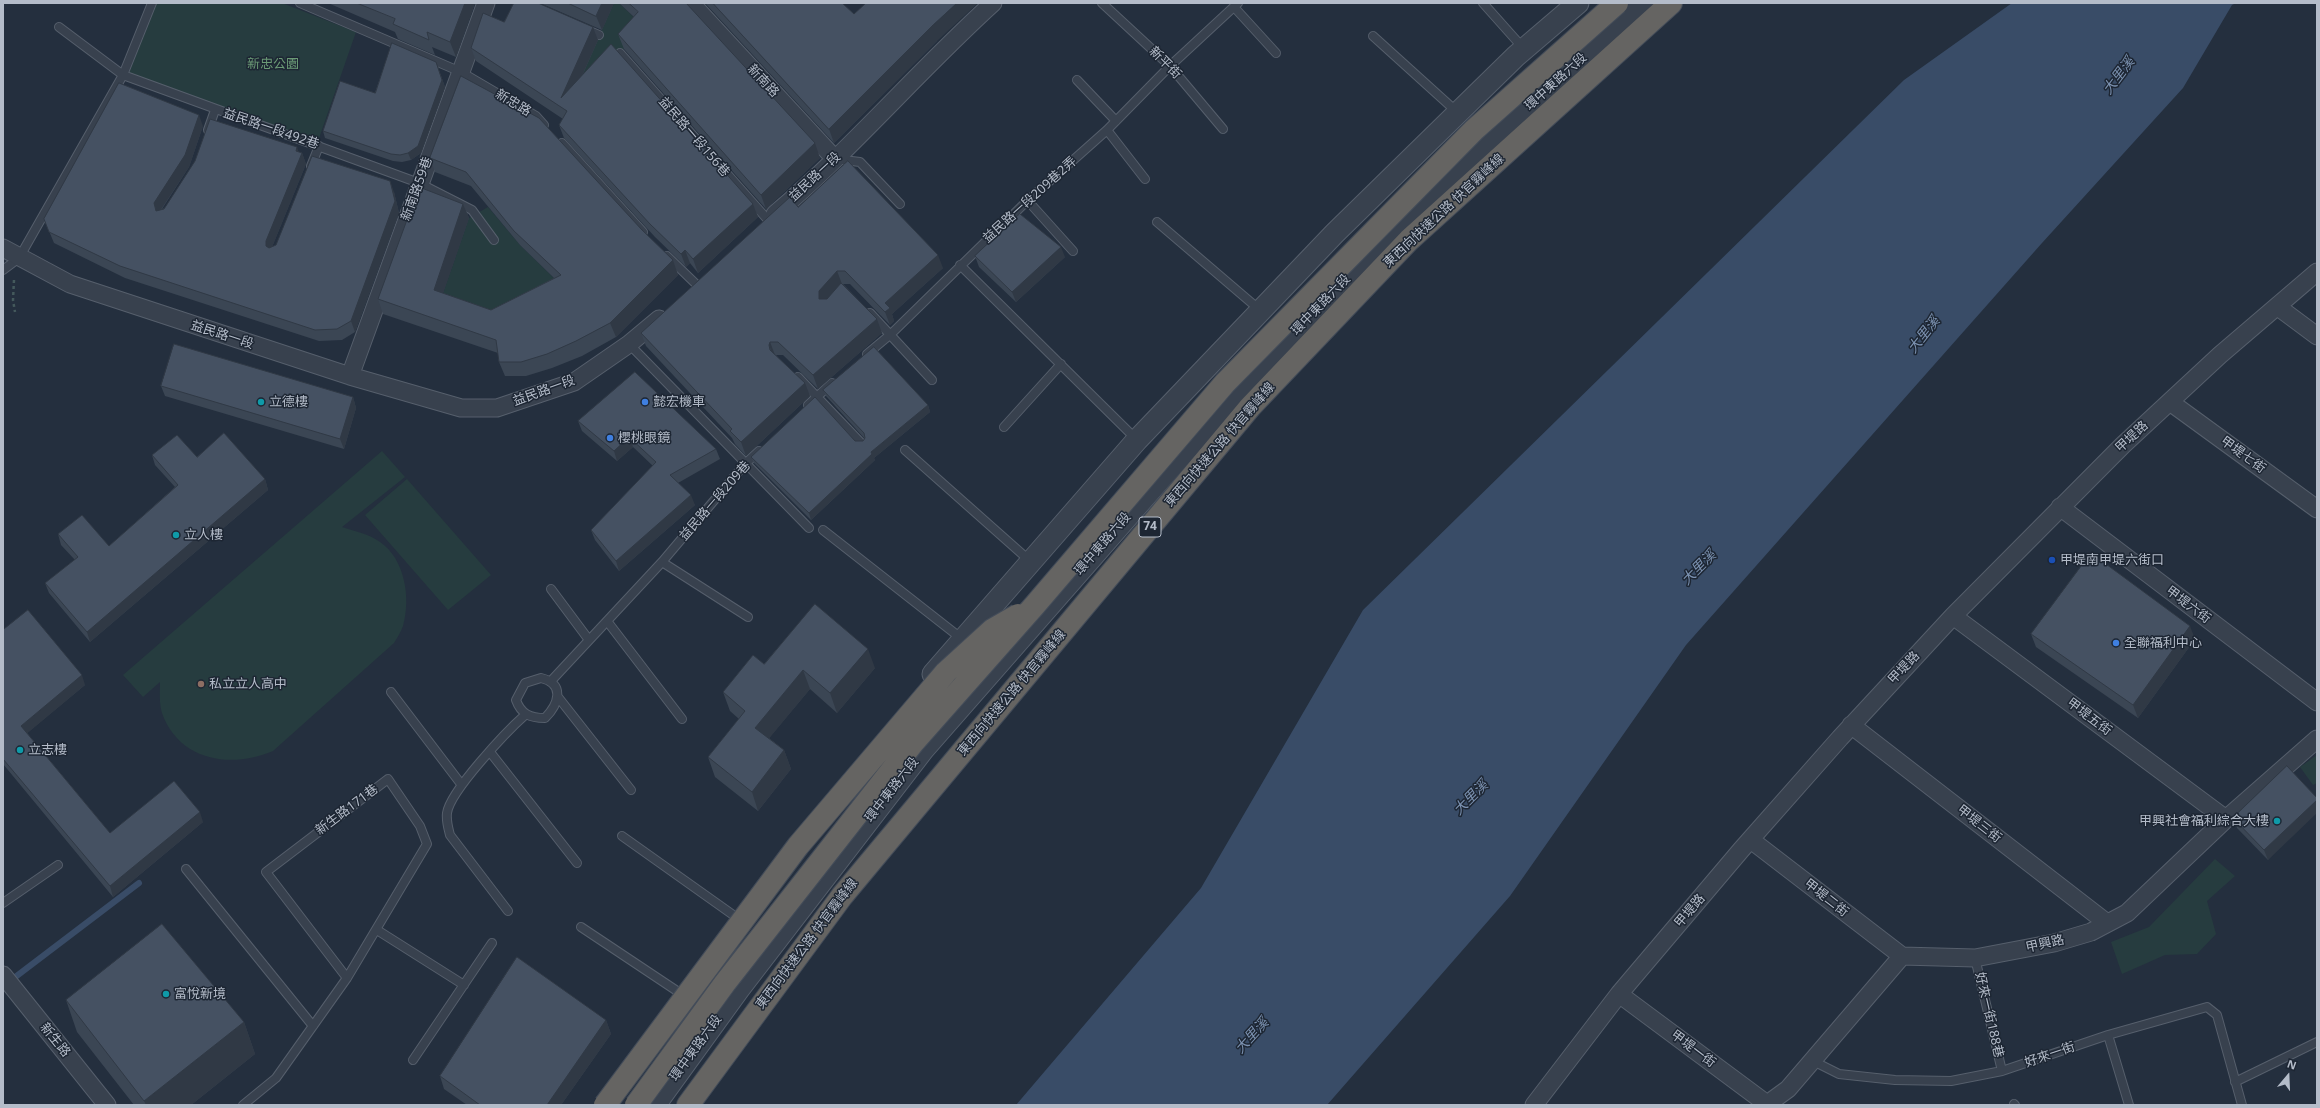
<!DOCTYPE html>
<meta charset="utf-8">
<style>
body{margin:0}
#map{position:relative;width:2320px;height:1108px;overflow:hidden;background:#242f3e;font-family:"Noto Sans",sans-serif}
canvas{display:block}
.frame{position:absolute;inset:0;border:4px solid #b4bcc9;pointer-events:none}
.north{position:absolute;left:2268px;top:1056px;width:40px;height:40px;-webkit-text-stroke:3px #1d2633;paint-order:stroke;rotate:19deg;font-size:11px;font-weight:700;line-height:16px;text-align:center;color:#b4bcc9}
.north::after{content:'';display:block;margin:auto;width:14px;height:18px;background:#b4bcc9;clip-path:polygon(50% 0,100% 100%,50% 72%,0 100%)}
</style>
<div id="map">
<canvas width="2320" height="1108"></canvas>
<div class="frame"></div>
<div class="north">N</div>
</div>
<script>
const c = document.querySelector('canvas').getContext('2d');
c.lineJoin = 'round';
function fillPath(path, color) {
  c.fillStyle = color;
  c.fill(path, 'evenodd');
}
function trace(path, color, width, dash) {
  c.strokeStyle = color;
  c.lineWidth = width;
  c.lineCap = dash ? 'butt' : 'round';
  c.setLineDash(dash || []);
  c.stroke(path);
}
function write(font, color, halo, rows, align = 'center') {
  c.font = font + ' "Noto Sans","Noto Sans TC",sans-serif';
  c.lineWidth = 3;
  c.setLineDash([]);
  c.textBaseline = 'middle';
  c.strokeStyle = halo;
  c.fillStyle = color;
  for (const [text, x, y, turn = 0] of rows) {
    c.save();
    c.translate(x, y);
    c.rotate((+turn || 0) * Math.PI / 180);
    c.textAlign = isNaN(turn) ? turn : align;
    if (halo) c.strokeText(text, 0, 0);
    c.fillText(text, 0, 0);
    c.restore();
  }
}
fillPath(new Path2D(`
 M157 3H282L356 32 317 144 128 75Z
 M614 3H619L644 27 594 81 583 72Z
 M488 207 520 245 566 290 496 324 439 305 469 218Z
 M382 451 405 477 342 527C354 531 369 534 380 542 405 559 411 598 403 626 401 632 397 638 394 643L273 751C231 769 179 761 162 713 159 703 160 692 160 682L143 697 123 675Z
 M407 479 491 575 448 610 365 515Z
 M2317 755V783L2313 785 2300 767Z
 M2215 859 2235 876 2207 901 2216 934 2197 954 2165 955 2122 974 2111 942 2149 927Z`), '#263c3f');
fillPath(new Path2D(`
 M2012 3H2236L2232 5 2183 88 2042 243 1686 645 1510 896 1327 1105H1016L1201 888 1363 610 1904 80Z`), '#394c67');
trace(new Path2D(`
 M10 981 139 883`), '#394c67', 6);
const service = new Path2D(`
 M300 3 461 72 536 116 544 125
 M1102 3 1170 66 1223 129
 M1483 3 1524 49
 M1234 7 1276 53
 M59 27 123 75 419 183 472 210 494 240
 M585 29 599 35
 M1373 36 1457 112
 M620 53 768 220
 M1077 80 1116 121
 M208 130 215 110
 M1107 130 1145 179
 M562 143 643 232
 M835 159 860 162 900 204
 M311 166 319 146
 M1028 201 1073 251
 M1157 222 1261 311
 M667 256 698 286
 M960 265 1137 440
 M3 270 19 258 123 75 152 3
 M870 313 932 380
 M629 344 809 528
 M867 354 891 334 1025 203 1107 130 1170 66 1238 3
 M798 377 862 444
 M808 405 832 383
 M1004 427 1061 364
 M905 450 1030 561
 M823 530 962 639
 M662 562 748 617
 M551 589 589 640
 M607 621 682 719
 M541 678C566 684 558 705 545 718 530 718 521 714 516 700L525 683Z
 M551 681 662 562 745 464 759 451
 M391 692 461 784
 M558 697 631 790
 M490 752 577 863
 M622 836 736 917
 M186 869 313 1026
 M3 903 58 865
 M508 911 450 835C448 827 446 821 447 813 450 791 507 731 525 715
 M581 927 677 991
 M377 930 464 985
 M1975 958 2002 1071
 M2108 1035 2129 1105
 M413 1060 492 943
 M1811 1060 1839 1074 1895 1080 1951 1081 2002 1071 2108 1035 2207 1007 2217 1015 2242 1105
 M2235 1082 2317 1042
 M2014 1104 2015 1105
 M243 1105 276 1078 347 978 427 844 420 826 388 779 266 872 347 978`);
const minor = new Path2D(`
 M691 3 835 159
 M775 214C852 149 918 71 993 3
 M3 248 70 284 350 376 461 408H497L574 382 629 344 659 319
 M2278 307 2317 336
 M350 376 486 3
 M2170 402 2317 509
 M2060 507 2317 702
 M1953 616 2226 819
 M1851 725 2107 923
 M1751 840 1902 956
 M3 975 107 1105
 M1619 994 1767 1104
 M1534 1105 1619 994 1741 850 1840 738 1953 616 2123 445 2220 355 2317 272
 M1766 1105 1788 1089 1902 956 1975 958 2054 943 2091 932 2127 913 2226 819 2317 739`);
const tertiary = new Path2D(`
 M933 674 1137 440 1335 233 1516 56 1578 3
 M655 1105 739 989 923 750 1235 394 1402 223 1644 3`);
const trunk = new Path2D(`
 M688 1105 842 896 1250 407 1409 240 1671 3`);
trace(service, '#565f6c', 10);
trace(minor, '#565f6c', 19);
trace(tertiary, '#565f6c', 23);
trace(trunk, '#434c59', 24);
trace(new Path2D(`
 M14 280 13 300 15 312`), '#44595c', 2.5, [3, 3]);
trace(service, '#38414e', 8);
trace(minor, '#38414e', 17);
trace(tertiary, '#38414e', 21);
trace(trunk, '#656462', 22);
const trunkBridge = new Path2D(`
 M605 1105 798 846 946 672 992 630 1018 615
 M636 1105 725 983 913 743 1035 605 1225 383 1474 130 1617 3`);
trace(trunkBridge, '#434c59', 24, []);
trace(trunkBridge, '#656462', 22);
fillPath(new Path2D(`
 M328 3H475L456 57 432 47 435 55 398 39 395 32Z
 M540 3H614L602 30Z
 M619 3H686L820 158 766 209 624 49 618 34 634 17Z
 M705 3H842L854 14 937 41 834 143Z
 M504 22 593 27 598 40 582 76 753 204 758 217 698 273 690 263 686 267 655 237 564 138 559 125 563 119 476 61 471 48Z
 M436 62 445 87 421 153 411 160 402 162 393 161 325 138 323 131 375 93Z
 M203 126 189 167 162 209 299 152 302 153 306 164 272 247 394 192 399 213 355 332 342 340 319 341 125 278 54 243 44 219Z
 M430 158 642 230 673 260 678 275 616 337 582 356 552 368 526 376H505L499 362 498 353 383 314 378 299 463 204 469 218 443 293 491 310 554 278 520 245 471 186 435 172Z
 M798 207 943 268 892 314 894 321 890 325 850 284H843L877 319 882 333 818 389 783 355H776L810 396 746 456 735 444 732 438 646 346 641 333Z
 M975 256 1065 257 1016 302 979 267Z
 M161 386 353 397 356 408 344 449 165 396Z
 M823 390 928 405 930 412 874 458 875 460 811 520 754 463 751 457 855 441H863L865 439 826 396Z
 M578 421 716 449 720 459 678 483 695 505 619 571 595 540 591 530 653 466 633 447 617 461 582 431Z
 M152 455 197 457 265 479 268 490 90 642 49 593 45 583 75 560 61 545 58 534 109 546 175 487 155 465Z
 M3 630 85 685 27 733 110 833 203 822 113 897 3 764Z
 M2031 634 2195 639 2138 718 2036 647Z
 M764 664 875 668 837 713 810 689 769 738 784 750 791 769 758 811 715 777 708 757 739 719 730 711 723 692Z
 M2317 798 2268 860 2237 828 2233 818Z
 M66 1000 244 1022 255 1054 191 1105H134L77 1032Z
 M606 1020 611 1034 561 1105H467L444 1089 440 1076Z`), '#3b4654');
fillPath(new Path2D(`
 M465 3H475L456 57 450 42Z
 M602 3H614L602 30 596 16Z
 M957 3H978L937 41 834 143 829 129 932 26Z
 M593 27 598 40 566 111 561 98Z
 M436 62 445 87 421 153 411 160 408 153Z
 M199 115 203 126 189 167 158 214 160 222 154 203Z
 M815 143 820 158 766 209 761 195Z
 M297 147 300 156 302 153 306 164 270 252 266 246V241Z
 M390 181 394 192 399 213 355 332 351 321Z
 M463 204 469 218 439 305 434 290Z
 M753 204 758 217 698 273 693 259Z
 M1061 247 1065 257 1016 302 1012 292Z
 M685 250 690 263 686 267 681 254Z
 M938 255 943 268 892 314 894 321 890 325 885 312V303Z
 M673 260 678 275 616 337 610 323Z
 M837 271 842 284 824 305 819 299V291Z
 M877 319 882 333 818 389 813 375Z
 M770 342 775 355 774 358 769 345Z
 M805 383 810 396 746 456 741 442Z
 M353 397 356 408 344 449 340 439Z
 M928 405 930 412 874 458 875 460 811 520 809 513 871 452Z
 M629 437 633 447 617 461 614 451Z
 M265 479 268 490 90 642 87 632Z
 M691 495 695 505 619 571 616 561Z
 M2190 626 2195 639 2138 718 2133 705Z
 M868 649 875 668 837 713 830 693Z
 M803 670 810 689 762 747 755 728Z
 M82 675 85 685 24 736 21 726Z
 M784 750 791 769 758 811 752 792Z
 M2317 800V813L2268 860 2264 850Z
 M200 812 203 822 113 897 110 886Z
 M606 1020 611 1034 561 1105H547Z
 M244 1022 255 1054 191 1105H146L144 1101Z`), '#303945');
const building = new Path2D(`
 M357 3H465L450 42 427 32 429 40 393 24 395 19Z
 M514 3H538L593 27 561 98 611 44 753 204 693 259 685 250 681 254 650 224 559 125 567 111 471 48 483 13 504 22Z
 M568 3H602L596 16Z
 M629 3H686L815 143 761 195 618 34 638 12Z
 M713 3H842L854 14 866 3H957L932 26 829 129Z
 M392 43 436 62 442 80 418 146 408 153 400 155 391 154 323 131 340 81 375 93Z
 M461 76 539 118 642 230 673 260 610 323 576 341 547 354 521 362H499L496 340 378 299 419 187 463 204 434 290 491 310 561 275 514 231 466 172 430 158Z
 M119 83 199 115 185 155 154 203 156 211 164 209 195 161 210 119 297 147 296 151 302 153 266 241V246L269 248 276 245 312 156 390 181 395 201 351 321 337 329 315 330 120 266 49 232 44 219Z
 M848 161 938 255 885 303 890 308 885 312 845 271H837L819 291V299H827L841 283 877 319 813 375 778 342H770L769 345 770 350 805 383 741 442 730 431 732 429 641 333 790 197 798 207Z
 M1020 214 1061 247 1012 292 975 256Z
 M174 344 353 397 340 439 161 386Z
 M874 347 928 405 871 452 872 454 809 513 751 457 815 397 855 441H863L865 438 864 433 823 390Z
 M635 372 716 449 670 475 691 495 616 561 591 530 656 462 629 437 614 451 578 421Z
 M224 433 265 479 87 632 45 583 78 557 58 534 82 515 109 546 178 485 152 455 177 435 197 457Z
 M2091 553 2190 626 2133 705 2031 634Z
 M815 604 868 649 830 693 803 670 755 728 784 750 752 792 708 757 745 711 723 692 753 655 764 664Z
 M28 610 82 675 21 726 110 833 174 781 200 812 110 886 3 759V630Z
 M2287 766 2317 798V800L2264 850 2233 818Z
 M162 924 244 1022 144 1101 66 1000Z
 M517 957 606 1020 547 1105H480L440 1076Z`);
fillPath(building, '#455162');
trace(building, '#303945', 1);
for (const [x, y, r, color] of [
 [261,402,4,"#0f9aa8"],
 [645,402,4,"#3f7fe0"],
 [610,438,4,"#3f7fe0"],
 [176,535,4,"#0f9aa8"],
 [2052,560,4,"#1a4fb4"],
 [2116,643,4,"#3f7fe0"],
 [201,684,4,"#8d6e63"],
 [20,750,4,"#0f9aa8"],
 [2277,821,4,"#0f9aa8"],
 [166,994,4,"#0f9aa8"]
]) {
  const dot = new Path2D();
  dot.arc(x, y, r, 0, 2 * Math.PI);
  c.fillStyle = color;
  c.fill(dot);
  trace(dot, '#1d2633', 1.5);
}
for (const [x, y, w] of [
 [1150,527,22]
]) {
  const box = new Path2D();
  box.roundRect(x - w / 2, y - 10, w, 20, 3);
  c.fillStyle = '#1d2633';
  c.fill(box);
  trace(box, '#b4bcc9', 1);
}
write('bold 12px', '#b4bcc9', null, [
 ["74",1150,527]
]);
write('13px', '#b4bcc9', '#1d2633', [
 ["新平街",1165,63,45],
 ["新南路",763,81,47],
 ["環中東路六段",1556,82,-42],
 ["新忠路",513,103,31],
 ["益民路一段492巷",271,129,19],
 ["益民路一段156巷",694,137,49],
 ["益民路一段",815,177,-43],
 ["新南路59巷",417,189,-70],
 ["益民路一段209巷2弄",1030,200,-42],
 ["東西向快速公路 快官霧峰線",1444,211,-43],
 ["環中東路六段",1321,305,-46],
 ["益民路一段",222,335,18],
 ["益民路一段",544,391,-20],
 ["甲堤路",2132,437,-43],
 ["東西向快速公路 快官霧峰線",1220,445,-49],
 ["甲堤七街",2243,455,36],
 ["益民路一段209巷",715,501,-49],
 ["環中東路六段",1103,544,-49],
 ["甲堤六街",2188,605,37],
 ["甲堤路",1904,668,-47],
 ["東西向快速公路 快官霧峰線",1012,693,-50],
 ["甲堤五街",2089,717,37],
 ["環中東路六段",892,790,-52],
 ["新生路171巷",347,810,-37],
 ["甲堤三街",1979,824,38],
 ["甲堤二街",1826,898,38],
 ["甲堤路",1690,911,-50],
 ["東西向快速公路 快官霧峰線",807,944,-53],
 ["甲興路",2045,944,-13],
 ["好來一街188巷",1989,1015,77],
 ["新生路",55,1040,51],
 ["環中東路六段",696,1048,-54],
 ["甲堤一街",1693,1049,37],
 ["好來一街",2050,1055,-19]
]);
write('13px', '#6b9a76', '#1d2633', [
 ["新忠公園",273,64]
]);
write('13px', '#b4bcc9', '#1d2633', [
 ["立德樓",269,402],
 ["懿宏機車",653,402],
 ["櫻桃眼鏡",618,438],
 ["立人樓",184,535],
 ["甲堤南甲堤六街口",2060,560],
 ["全聯福利中心",2124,643],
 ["私立立人高中",209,684],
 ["立志樓",28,750],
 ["甲興社會福利綜合大樓",2269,821,"right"],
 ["富悅新境",174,994]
], 'left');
write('italic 14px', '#7c92b1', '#1d2633', [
 ["大里溪",2119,76,-53],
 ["大里溪",1924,335,-52],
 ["大里溪",1699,568,-45],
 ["大里溪",1471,798,-45],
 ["大里溪",1252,1036,-48]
]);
</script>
